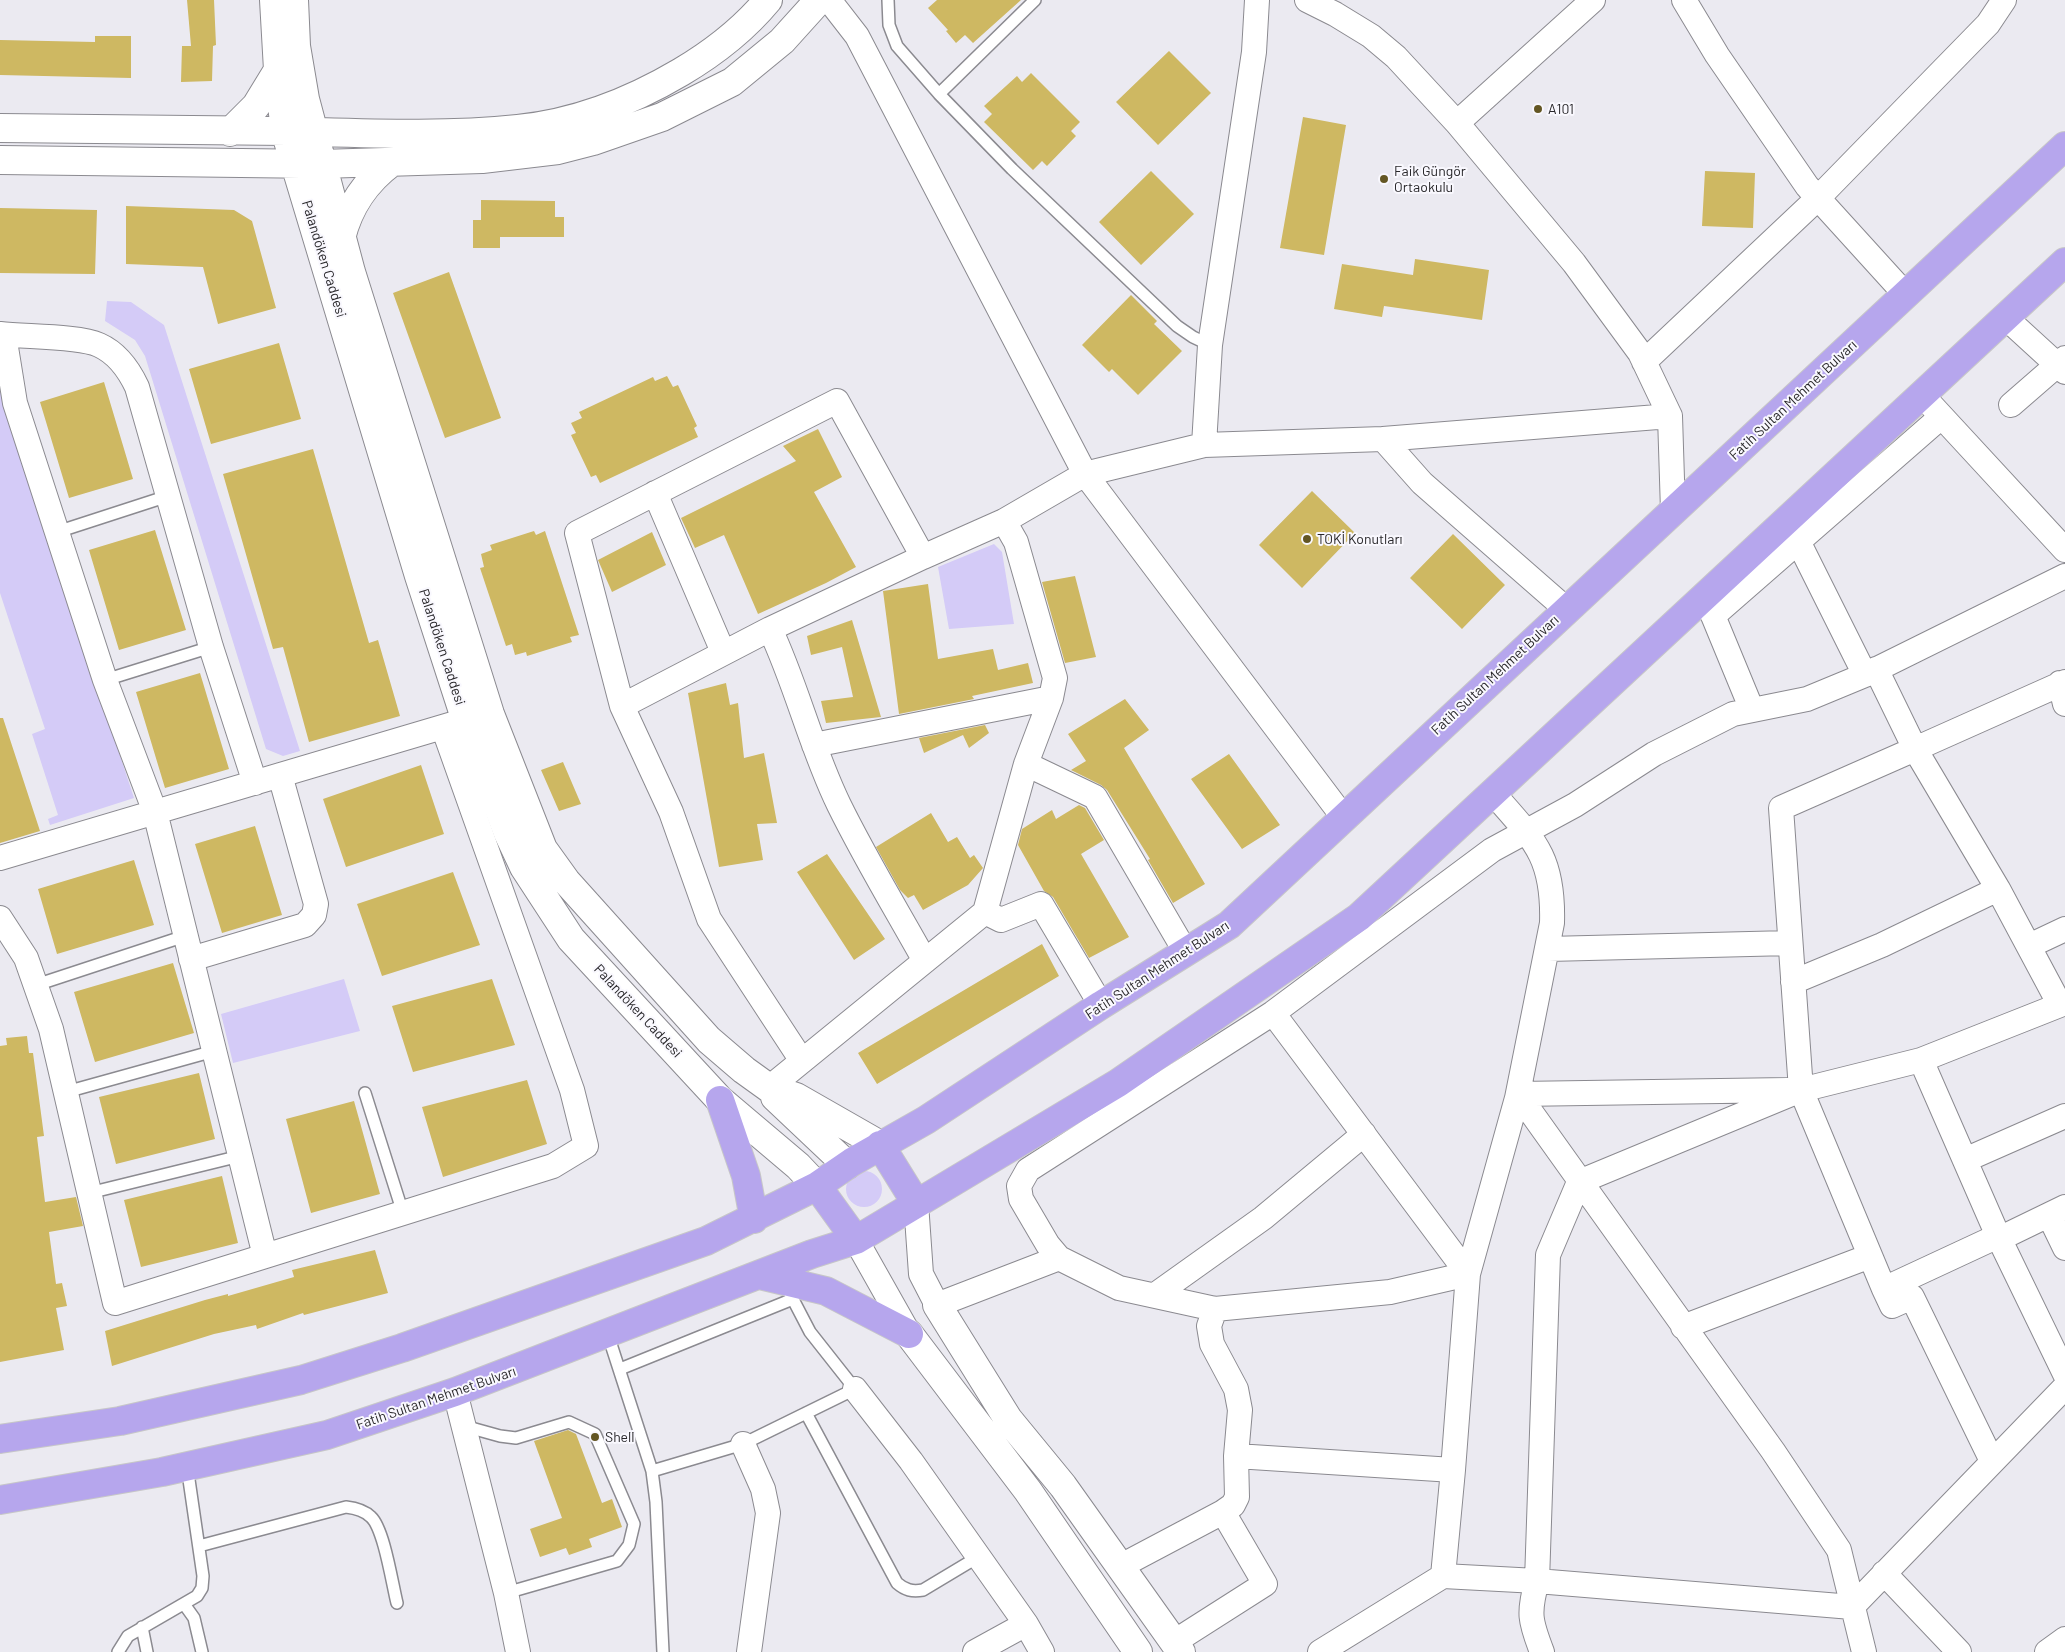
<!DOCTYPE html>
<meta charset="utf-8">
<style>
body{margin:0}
canvas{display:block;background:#ebeaf1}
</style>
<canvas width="2065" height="1652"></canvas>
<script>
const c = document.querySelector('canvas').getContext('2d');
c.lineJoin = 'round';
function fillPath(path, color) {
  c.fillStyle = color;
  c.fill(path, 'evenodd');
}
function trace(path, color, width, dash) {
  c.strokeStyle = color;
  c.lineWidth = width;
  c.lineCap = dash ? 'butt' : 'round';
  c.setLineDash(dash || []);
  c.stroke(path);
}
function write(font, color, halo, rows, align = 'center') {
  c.font = font + ' Barlow,sans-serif';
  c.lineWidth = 4;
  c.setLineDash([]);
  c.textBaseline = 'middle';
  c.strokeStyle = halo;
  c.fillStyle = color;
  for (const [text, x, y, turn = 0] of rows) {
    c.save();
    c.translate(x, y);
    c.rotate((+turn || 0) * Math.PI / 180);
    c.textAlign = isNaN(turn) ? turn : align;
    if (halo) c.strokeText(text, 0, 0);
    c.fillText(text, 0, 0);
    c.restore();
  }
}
fillPath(new Path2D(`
 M107 301 131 302 164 325 300 751 283 756 266 749 145 356 135 340 105 321Z
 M0 390 134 798 50 825 48 819 58 815 32 734 45 729 0 593Z
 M994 544 1002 552 1014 624 949 629 938 567Z
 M344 979 360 1031 233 1063 221 1014Z
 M846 1189a18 18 0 1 1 36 0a18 18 0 1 1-36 0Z`), '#d4cbf7');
fillPath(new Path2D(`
 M187 0H214L216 45 213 46 212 81 181 82 182 46H191Z
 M937 0H1021L973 43 965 35 956 43 946 31 948 30 928 8Z
 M95 36H131V78L0 75V40L95 42Z
 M1169 51 1211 93 1158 145 1116 102Z
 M1031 73 1080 122 1071 131 1076 136 1047 166 1042 161 1033 170 984 122 992 114 984 106 1017 76 1022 82Z
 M1303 117 1346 125 1324 255 1280 248Z
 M1151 171 1194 214 1141 265 1099 222Z
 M1705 171 1755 173 1753 228 1702 226Z
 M481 200 555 201V217H564V237H500V248H473V220H481Z
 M126 206 234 210 252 221 276 308 218 324 203 267 126 264Z
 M0 208 97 210 95 274 0 273Z
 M1415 259 1489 270 1482 320 1384 306 1382 317 1334 309 1342 264 1413 275Z
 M449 272 501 418 445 438 393 293Z
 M1131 295 1157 321 1154 324 1182 351 1138 395 1112 369 1109 372 1082 345Z
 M279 343 301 419 211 444 189 369Z
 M667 376 673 387 678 385 697 426 694 428 698 437 600 483 596 475 591 477 571 435 576 433 571 423 582 418 579 412 653 377 655 381Z
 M104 382 133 479 69 498 40 402Z
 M818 429 842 477 814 492 856 567 826 583 758 614 724 535 695 548 681 518 796 461 783 446Z
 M313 449 369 643 378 640 400 716 309 742 283 647 273 649 223 474Z
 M1312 491 1355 533 1302 588 1259 545Z
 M155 530 186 630 119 650 89 550Z
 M534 531 536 535 545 531 579 635 570 637 572 642 527 656 526 652 515 655 512 644 506 646 480 568 484 567 481 554 492 550 490 545Z
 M652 532 666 565 612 592 598 560Z
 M1453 534 1505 585 1462 629 1410 578Z
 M1075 576 1096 657 1065 663 1042 582Z
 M928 584 938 659 993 649 998 670 1028 663 1033 683 972 696 974 699 899 714 883 591Z
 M852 620 881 717 826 723 821 701 853 697 842 647 811 655 807 636Z
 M200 673 229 769 165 788 136 692Z
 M726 683 730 705 738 703 744 758 764 753 777 823 757 824 763 860 719 867 688 693Z
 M1125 699 1149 730 1124 748 1205 884 1173 903 1148 860 1150 859 1107 790 1101 785 1071 770 1086 761 1068 734Z
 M0 718H3L40 831 0 843Z
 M985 725 989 733 969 748 963 735 924 753 919 738Z
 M1229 754 1280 825 1242 849 1191 779Z
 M563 762 581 804 559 811 541 770Z
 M421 765 444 834 346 867 323 799Z
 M1079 805 1085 808 1104 840 1081 854 1129 937 1089 958 1053 897 1044 891 1018 845 1022 829 1052 810 1056 819Z
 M931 813 948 842 957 837 970 858 974 855 983 868 968 885 923 910 914 895 908 898 900 890 876 847Z
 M255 826 282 915 222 933 195 844Z
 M827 854 885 939 854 960 797 872Z
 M134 860 154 925 57 954 38 889Z
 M453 872 480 945 382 976 357 904Z
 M1042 944 1059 976 877 1084 858 1053Z
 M173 963 194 1033 95 1062 74 992Z
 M492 979 515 1045 413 1072 392 1006Z
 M27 1036 29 1053H33L44 1136 37 1137 45 1202 76 1197 83 1226 49 1232 56 1284 62 1283 67 1306 56 1308 64 1350 0 1362V1046L7 1045 6 1038Z
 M199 1073 215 1139 116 1164 99 1097Z
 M527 1080 547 1144 443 1177 422 1107Z
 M354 1101 380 1194 311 1213 286 1119Z
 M222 1176 238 1243 141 1267 124 1200Z
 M375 1250 388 1293 304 1315 303 1313 257 1329 256 1325 214 1334 112 1366 105 1331 205 1300 228 1294V1296L294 1277 292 1270Z
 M568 1430 576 1434 602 1503 612 1499 622 1527 589 1539 592 1547 569 1555 566 1548 540 1557 530 1529 562 1518 534 1441Z`), '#ceb862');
const lane = new Path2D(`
 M888 0 889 25 897 46 939 94 1012 169 1177 326 1193 337 1210 345
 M939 94 1035 0
 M57 532 168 496
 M105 680 211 647
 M36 985 185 936
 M66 1092 214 1051
 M365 1093 403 1213
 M89 1193 240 1156
 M608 1335 652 1471 656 1502 663 1652
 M620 1369 793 1299
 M806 1413 897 1583C905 1590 912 1592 923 1590L978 1557
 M464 1426 500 1436 516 1438 569 1422 595 1434 634 1524 629 1545 617 1561 506 1593
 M652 1471 743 1444 855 1389 810 1332 785 1284
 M199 1546 346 1507C355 1508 364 1510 371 1517 384 1529 392 1583 397 1603
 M184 1604 194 1618 202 1652
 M142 1627 147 1652
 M118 1652 128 1636 197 1596 202 1588 203 1576 187 1466`);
const street = new Path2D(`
 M829 0 857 36 1085 474 1344 818
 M1307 0 1335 14 1371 36 1396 57 1457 123 1574 263 1640 353 1670 416
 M1684 0 1717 55 1807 186 1906 295
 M1457 123 1593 0
 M2006 318 2065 372
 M0 334C25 337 79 336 99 345 117 353 129 370 137 387L211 647 255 783
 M4 335 15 403 105 680 155 812 265 1256
 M1644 362 1818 198 1988 24 2004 0
 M2011 405 2065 358
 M1932 406 2065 550
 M1383 439 1670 416 1673 511
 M1204 445 1210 345 1254 52 1257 0
 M655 493 723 652
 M1792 529 1865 675
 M1707 601 1752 710
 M1713 616 1941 417
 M770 629C797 686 811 748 839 805 865 858 896 909 925 961
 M1876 669 1915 749 1781 808 1801 1090 1884 1289 1998 1236 2065 1374
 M2060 683 2065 704
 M622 706 770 629 923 557
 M814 745 1051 698
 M1026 764 1095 797 1185 951
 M0 858 456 723
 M985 912 1001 920 1041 904 1101 1005
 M0 918 26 958 51 1029 115 1303 553 1166 586 1146 572 1090 443 727
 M2029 946 2065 929
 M1548 949 1790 943
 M191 959 305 925 314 915 316 904 280 775
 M1793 982 1882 945 1998 889
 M1273 1013 1468 1274
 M1921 1060 1998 1236
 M802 1061 709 919 671 812 622 706 577 533 837 401 923 557 1004 521 1085 474 1204 445 1383 439 1422 483 1566 609
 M769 1088 985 912 1026 764 1051 698 1055 678 1016 542 1004 521
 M1518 1094 1773 1451 1839 1550 1864 1652
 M1518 1094 1788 1090
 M1965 1160 2065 1116
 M916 1203 921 1274 937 1305 1059 1258
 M2049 1215 2065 1248
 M1999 1239 2065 1207
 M856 1240 909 1334
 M1468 1274 1390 1292 1215 1309 1119 1288 1059 1258 1048 1245 1021 1199 1019 1186 1028 1170 1273 1013 1492 850 1575 805 1654 754 1733 714 1807 699 1865 675 2065 576
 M1884 1289 1892 1306 1912 1297 1992 1461
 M1155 1295 1263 1218 1364 1134
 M1683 1327 1870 1256
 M855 1389 911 1461 1026 1624 1042 1652
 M455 1392 506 1593 518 1652
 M743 1444 763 1489 768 1513 749 1652
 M1236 1456 1453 1470 1468 1274 1517 1098 1552 923C1554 856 1534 840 1492 792
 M1121 1566 1223 1512 1233 1505 1237 1497 1236 1456 1240 1410 1236 1389 1212 1344 1209 1326 1215 1309
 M1884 1573 1959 1652
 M1443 1576 1453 1470
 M1174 1642 1265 1584 1223 1512
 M975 1652 1026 1624
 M1320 1652 1443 1576 1537 1581 1852 1607 2065 1387
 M1542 1652C1530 1621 1528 1613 1537 1581L1548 1255 1579 1182 1801 1090 1921 1060 2060 1005 1998 889 1915 749 2065 682
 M2047 1652 2065 1639`);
const secondary = new Path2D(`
 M274 0 278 70 285 131 419 576 466 721 508 833 524 867 571 939 720 1100 798 1166 817 1186
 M294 0 296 46 305 99 351 272 490 714 543 849 566 881 709 1040 744 1070 769 1088 796 1097 880 1145
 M0 128C96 129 192 130 287 131 363 133 443 137 518 129 576 123 632 101 681 72 713 53 744 29 768 0
 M230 132 256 106 278 70
 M0 160 321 164 482 159 558 150 593 141 662 117 732 82 782 41 819 0
 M341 238C349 206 365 182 392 162
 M775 1097 847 1165
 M937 1305 1008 1419 1063 1486 1181 1652
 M909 1334 1028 1491 1138 1652`);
const highway = new Path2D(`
 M720 1100 746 1176 754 1219
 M880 1145 916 1203
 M817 1186 856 1240
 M759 1275 826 1291 909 1334
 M0 1439 120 1421 301 1380 402 1348 706 1241 817 1186 852 1162 926 1120 1101 1005 1229 925 2065 146
 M0 1500 162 1472 327 1435 455 1392 812 1254 856 1240 1118 1083 1359 917 2065 262`);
trace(lane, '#8b8a90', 14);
trace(street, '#8b8a90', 26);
trace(secondary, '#8b8a90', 30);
trace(highway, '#c7c7c8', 30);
trace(lane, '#fff', 11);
trace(street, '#fff', 24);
trace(secondary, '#fff', 28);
trace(highway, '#b6a6ed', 28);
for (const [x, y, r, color] of [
 [1538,109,5,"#635623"],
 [1384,179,5,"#635623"],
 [1307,539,5,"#635623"],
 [595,1437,5,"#635623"]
]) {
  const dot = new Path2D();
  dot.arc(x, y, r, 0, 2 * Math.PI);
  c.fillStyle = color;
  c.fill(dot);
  trace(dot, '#f9f8fe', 2);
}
write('14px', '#28272a', '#f9f8fe', [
 ["A101",1548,109],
 ["Faik Güngör",1394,171],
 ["Ortaokulu",1394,187],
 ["TOKİ Konutları",1317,539],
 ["Shell",605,1437]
], 'left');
write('14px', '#28272a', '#f9f8fe', [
 ["Palandöken Caddesi",324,259,73],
 ["Fatih Sultan Mehmet Bulvarı",1793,400,-43],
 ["Palandöken Caddesi",442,647,72],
 ["Fatih Sultan Mehmet Bulvarı",1495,675,-43],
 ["Fatih Sultan Mehmet Bulvarı",1157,970,-33],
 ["Palandöken Caddesi",638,1011,47],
 ["Fatih Sultan Mehmet Bulvarı",436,1398,-19]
]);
</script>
